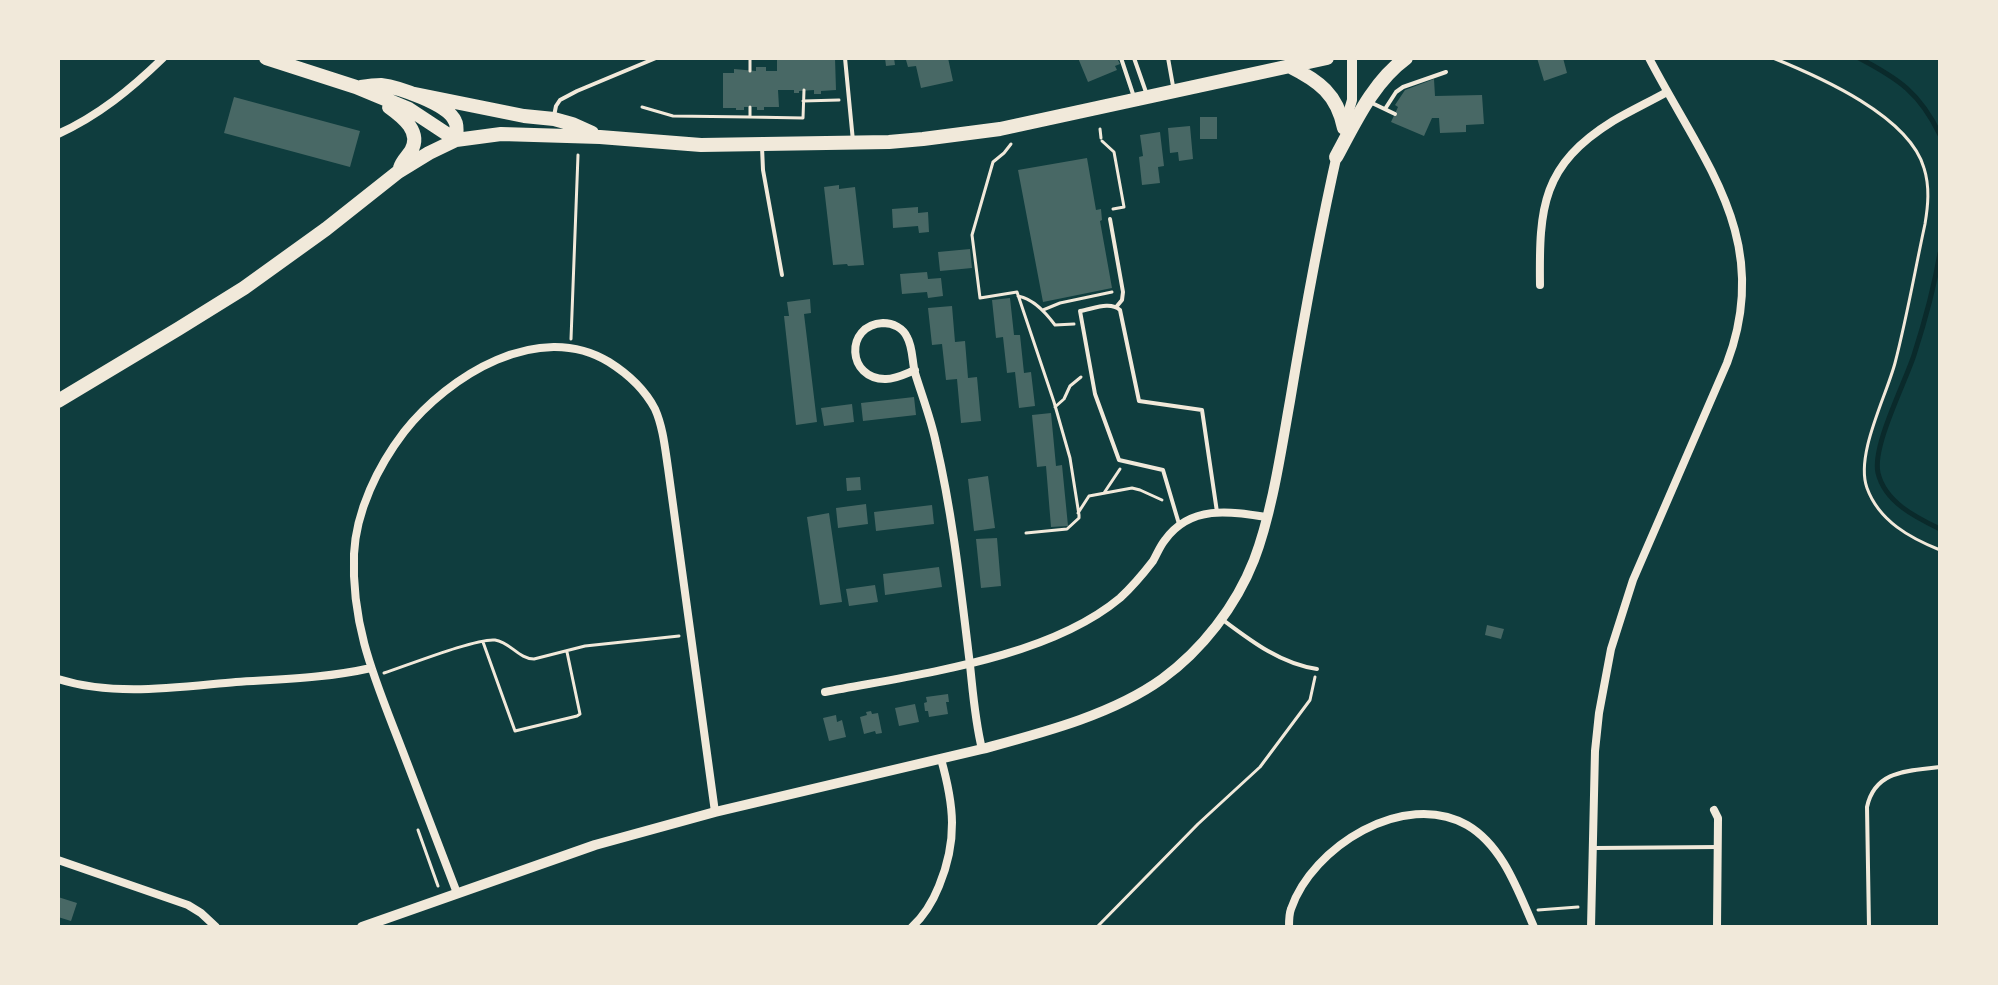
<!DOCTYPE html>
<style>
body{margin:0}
#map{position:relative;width:1998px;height:985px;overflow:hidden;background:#0f3d3e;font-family:"Playfair Display",serif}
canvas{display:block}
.frame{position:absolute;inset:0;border:60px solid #f1e9da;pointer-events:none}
</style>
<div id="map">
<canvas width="1998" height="985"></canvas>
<div class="frame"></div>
</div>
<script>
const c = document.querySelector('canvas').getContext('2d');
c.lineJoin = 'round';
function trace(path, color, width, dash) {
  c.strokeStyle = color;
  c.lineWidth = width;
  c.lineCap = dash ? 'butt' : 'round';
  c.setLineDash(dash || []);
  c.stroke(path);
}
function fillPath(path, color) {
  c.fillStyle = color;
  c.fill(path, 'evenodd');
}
trace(new Path2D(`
 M1859 58C1899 79 1920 93 1940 135
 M1940 253C1934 288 1925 321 1914 355 1905 383 1872 446 1878 473 1885 502 1915 517 1940 529`), '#0a2a2b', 5);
fillPath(new Path2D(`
 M777 58H835L836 90 821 91V94H814V90L799 91V93H794V90H778L779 107H764V110H757V107H744V110H736V108H723V73H734V69L756 71V67H766V71H777Z
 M885 58H894L895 65 886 66Z
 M913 58H948L953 81 921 88 916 66 908 67 906 60Z
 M1078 58H1117L1120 64 1115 66 1117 70 1088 82Z
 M1537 58H1563L1567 73 1544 81Z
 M1434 79 1435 96 1482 95 1484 124 1466 125V132L1440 133 1439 118H1432L1424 136 1391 122 1398 107 1395 105 1405 90Z
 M234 97 360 131 350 167 224 133Z
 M1200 117H1217V139H1200Z
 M1190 126 1193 159 1179 161 1178 152 1170 153 1168 128Z
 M1160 132 1164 166 1158 167 1160 183 1142 185 1139 157 1143 156 1140 135Z
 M1087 158 1096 210 1101 209 1102 220 1100 221 1112 288 1043 302 1018 170Z
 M839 185V189L855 187 864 265 848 266 847 264 833 265 824 187Z
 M918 207V213L928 212 929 232 919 233 918 226 893 228 892 209Z
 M970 249 972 268 940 271 938 252Z
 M927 272 928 279 941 278 943 296 928 298 927 292 902 294 900 274Z
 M1010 298 1014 335H1020L1024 373 1031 372 1035 406 1019 408 1015 372 1007 373 1003 337 996 338 992 300Z
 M810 299 811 313 804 314 817 422 796 425 784 316H789L787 302Z
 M952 306 955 342 965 341 968 378 977 377 981 421 961 423 957 379 946 380 942 344 932 345 928 308Z
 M914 397 916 415 863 421 861 403Z
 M852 404 854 422 824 426 821 408Z
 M1051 413 1056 466 1062 465 1068 526 1051 527 1046 466 1037 467 1032 415Z
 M988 476 995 528 974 531 968 479Z
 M860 477 861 490 847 491 846 478Z
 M866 504 868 524 838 528 836 508Z
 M932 505 934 524 876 531 874 512Z
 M829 513 842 602 820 605 807 517Z
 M997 538 1001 586 981 588 976 539Z
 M939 567 942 587 885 595 883 574Z
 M875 585 878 602 849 606 846 589Z
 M1487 625 1504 629 1501 639 1485 635Z
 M948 694 949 702H946L948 714 929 717 928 711H925L924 703 927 702 926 697Z
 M915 704 919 722 899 726 895 708Z
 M871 711 872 714 878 713 882 733 876 734 875 731 864 734 860 717 867 715 866 712Z
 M836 715 837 722 842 720 846 737 829 741 823 718Z
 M58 897 77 903 71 921 58 917Z`), '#486865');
trace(new Path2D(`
 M1773 58C1820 77 1909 116 1924 168 1930 187 1928 206 1925 224 1915 270 1907 317 1895 363 1886 397 1855 455 1867 488 1879 521 1910 538 1940 550
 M750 71V58
 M803 101 839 100
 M642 107 673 116 750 117
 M750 107V117L803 118 804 90
 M1100 129 1101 138
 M1102 141 1114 152 1124 207 1113 209
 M1011 144 1004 153 993 162 972 235 980 298 1017 292 1054 402 1070 458 1079 515V518L1067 529 1026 533
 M1018 296C1034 299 1046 313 1055 325L1074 324
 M1043 310 1060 303 1112 292
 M571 339 578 155
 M1055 407 1064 399 1070 386 1081 377
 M1104 493 1120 469
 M1078 513 1089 496 1132 488 1140 490 1162 500
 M483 642 515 731 577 716 580 714 567 652
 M384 673C406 666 476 638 495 640 510 642 519 659 534 659L585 646 679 636
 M418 830 438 886
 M1538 910 1578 907
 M1097 927 1198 824 1260 767 1310 700 1315 677`), '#f1e9da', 3);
trace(new Path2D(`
 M845 58 853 141
 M1121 58 1134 97
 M1134 58 1147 95
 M1168 58 1173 86
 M1372 103 1395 114
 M1385 109 1396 92 1403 87 1446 72
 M554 116 556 106 560 100 577 91 656 58
 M762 147 763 170 782 275
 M1110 219 1123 292 1122 300 1117 306
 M1179 524 1163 470 1119 460 1095 394 1080 311C1093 309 1110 301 1120 310L1139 401 1202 410 1217 512
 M1223 620C1251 641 1281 664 1317 669
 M1595 848 1718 847
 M1869 927 1867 807C1875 770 1908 771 1940 767`), '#f1e9da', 4);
trace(new Path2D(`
 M58 134C98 116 131 89 163 58
 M1540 285C1539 207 1542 165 1613 121 1630 111 1649 102 1667 92
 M915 370C905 374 896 379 886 379 847 380 844 325 883 323 893 323 903 328 907 337 913 347 912 362 915 373 922 396 931 419 936 443 953 516 961 591 970 665 973 693 975 721 982 749
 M58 679C115 697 178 687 236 682 281 679 327 678 371 668
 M825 692C917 674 1047 659 1120 598 1132 587 1143 574 1153 561 1157 554 1160 546 1165 540 1190 505 1230 511 1266 517
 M1714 810 1718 818 1717 927
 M58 860 188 905 201 913 216 927
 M457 893C439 846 421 799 403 752 377 684 351 629 354 554 356 511 378 466 404 432 448 376 539 319 609 362 628 374 644 388 655 409 663 427 665 448 668 468L715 812
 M912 927C924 916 933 901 939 886 958 840 954 805 941 759
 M1289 927C1289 921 1289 914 1291 909 1312 847 1404 789 1467 825 1503 846 1518 891 1534 927
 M1591 927 1595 751 1599 713 1611 649 1633 580 1727 363C1774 239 1703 162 1649 58`), '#f1e9da', 8);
trace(new Path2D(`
 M1344 127 1352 100V58
 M362 927 595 845 715 812 982 749C1041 733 1112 715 1162 679 1202 650 1236 606 1254 560 1272 513 1281 451 1290 401 1304 317 1319 233 1338 150`), '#f1e9da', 10);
trace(new Path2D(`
 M266 58 356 87 409 109 456 140
 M1289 66C1319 81 1337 94 1344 128
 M361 87C367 86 375 85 381 85 398 87 448 104 455 121 458 126 456 134 456 140
 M415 94 524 116 554 119 572 124 592 133
 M389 107C403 117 422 132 411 151 407 157 402 161 400 168
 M1336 157C1355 122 1373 82 1406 58
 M58 401 178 329 244 288 326 229 398 172 429 153 456 140 501 134 600 137 701 145 889 142 923 139 1000 129 1327 58`), '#f1e9da', 14);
</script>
